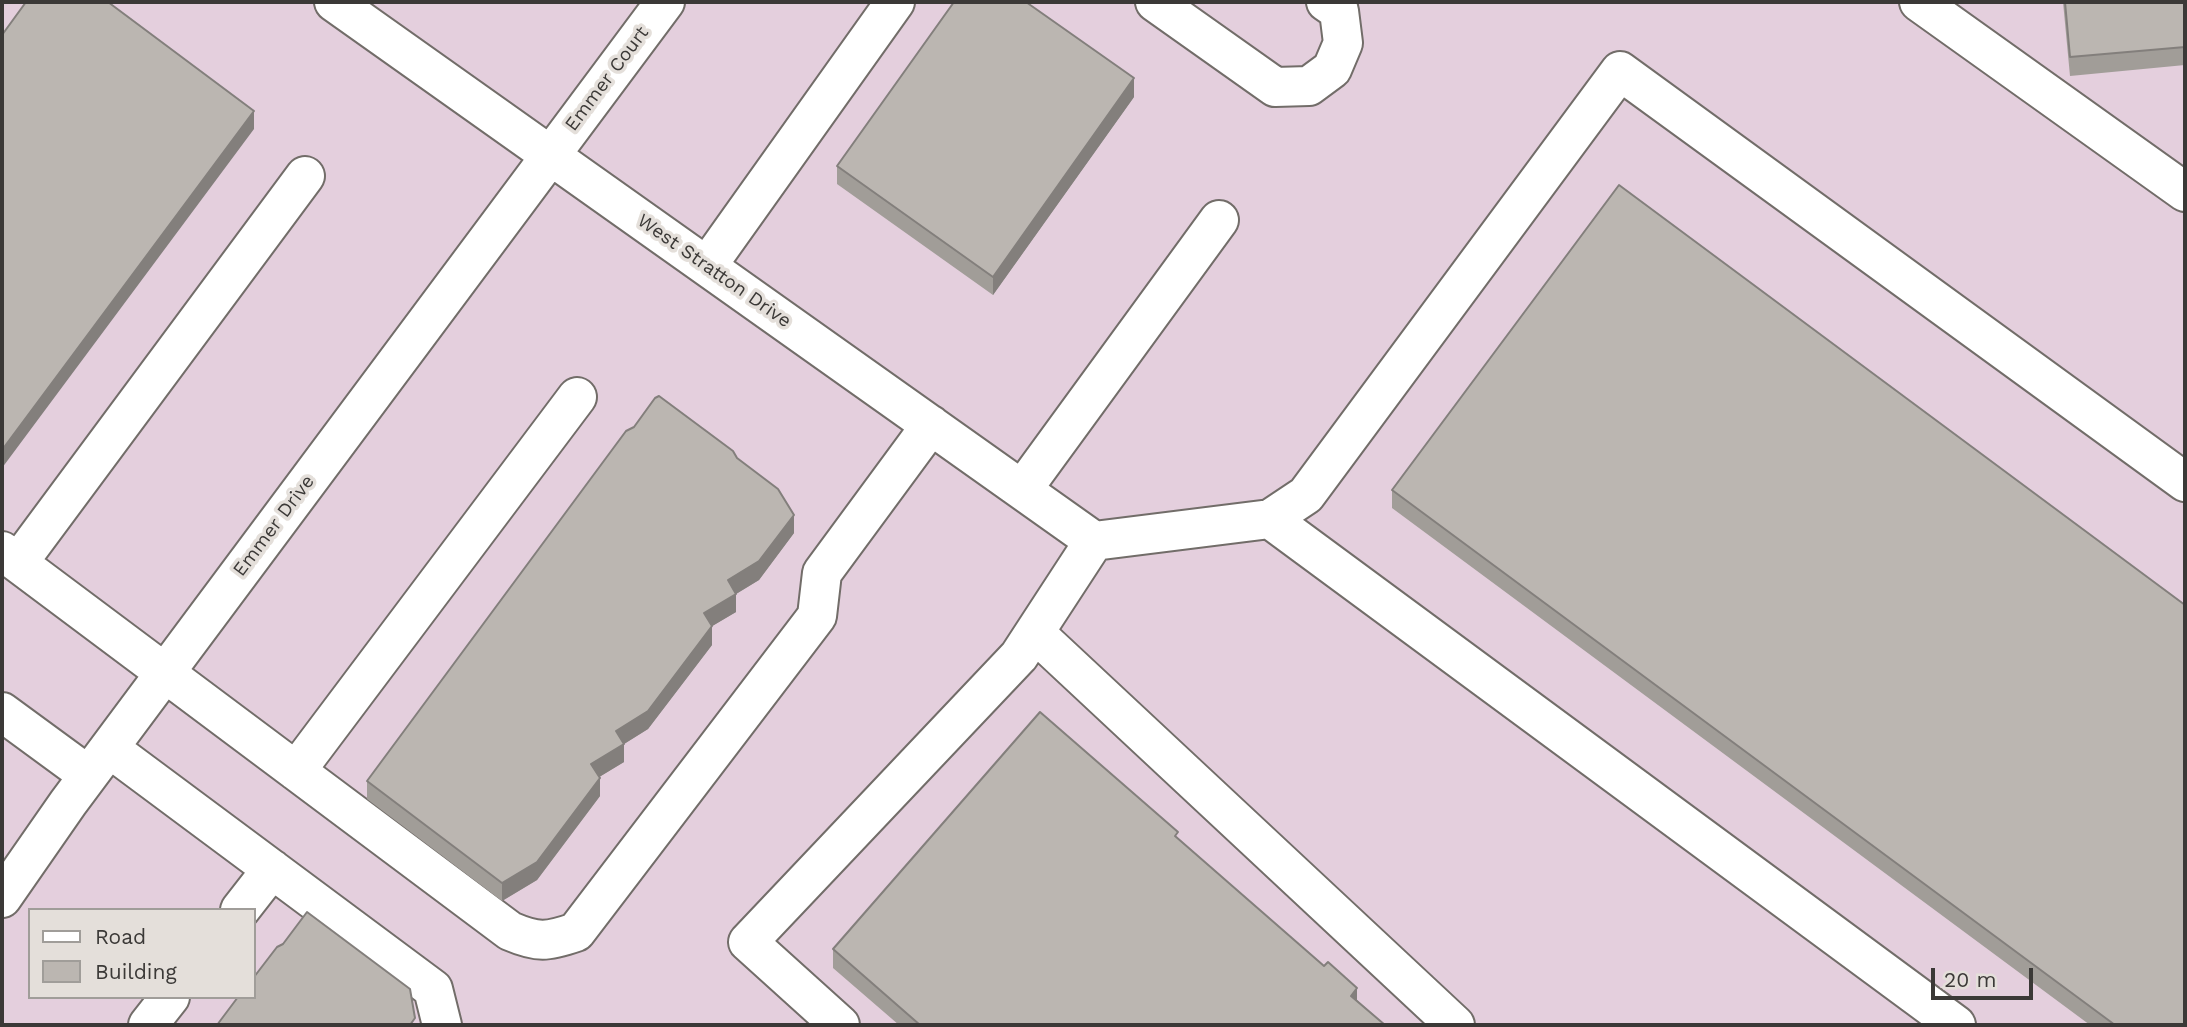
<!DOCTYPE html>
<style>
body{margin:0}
#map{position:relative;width:2187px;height:1027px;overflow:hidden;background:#e4dfda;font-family:"Work Sans",sans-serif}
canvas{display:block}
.frame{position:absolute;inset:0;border:4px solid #3b3937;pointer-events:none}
.legend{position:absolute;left:28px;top:908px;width:228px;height:91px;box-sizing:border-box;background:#e4dfda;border:2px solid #a09d99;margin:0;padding:9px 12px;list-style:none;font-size:21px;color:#3b3937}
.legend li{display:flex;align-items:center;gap:14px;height:35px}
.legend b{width:35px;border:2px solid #a09d99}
.scale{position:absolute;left:1931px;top:968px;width:102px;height:32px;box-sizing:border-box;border:4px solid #3b3937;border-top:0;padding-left:9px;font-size:21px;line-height:24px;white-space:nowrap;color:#3b3937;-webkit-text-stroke:5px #e4dfda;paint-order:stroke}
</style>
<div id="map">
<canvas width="2187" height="1027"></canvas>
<div class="frame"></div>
<ul class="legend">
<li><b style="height:9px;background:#fff"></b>Road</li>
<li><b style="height:19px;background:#bbb6b1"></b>Building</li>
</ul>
<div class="scale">20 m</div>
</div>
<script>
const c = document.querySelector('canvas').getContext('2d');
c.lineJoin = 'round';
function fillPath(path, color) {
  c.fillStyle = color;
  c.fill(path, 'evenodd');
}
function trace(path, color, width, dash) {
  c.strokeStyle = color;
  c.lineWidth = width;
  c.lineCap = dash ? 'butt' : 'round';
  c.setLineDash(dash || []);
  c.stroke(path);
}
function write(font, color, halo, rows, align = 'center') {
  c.font = font + ' "Work Sans",sans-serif';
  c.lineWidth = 7;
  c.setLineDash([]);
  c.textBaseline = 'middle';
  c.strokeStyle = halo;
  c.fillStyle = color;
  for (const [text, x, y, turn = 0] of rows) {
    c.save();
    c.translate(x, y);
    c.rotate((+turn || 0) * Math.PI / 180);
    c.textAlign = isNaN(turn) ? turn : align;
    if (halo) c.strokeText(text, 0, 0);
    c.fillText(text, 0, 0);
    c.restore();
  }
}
fillPath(new Path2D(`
 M2 2H2185V1025H2ZM30 910H254V997H30Z`), '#e4cfdd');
const minor = new Path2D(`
 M334 2 1094 541
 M1155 2 1275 87 1309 86 1332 69 1343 43 1339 11 1326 2
 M1919 2 2185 192
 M707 266 895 2
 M1022 490 1219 220
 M1270 519 1956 1025
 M1094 541 1270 519 1306 495 1620 71 2185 482
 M2 551 510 931C538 943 547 942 576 932L817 616 822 573 931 425
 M18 563 305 176
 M1035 633 1455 1025
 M2 712 88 775
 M109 748 433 989 442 1025
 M296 771 577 397
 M2 898 68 803 665 2
 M240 910 272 869
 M148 1025 170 997
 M840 1025 748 942 1019 656 1094 541`);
trace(minor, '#726d69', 42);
trace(minor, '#fff', 38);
fillPath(new Path2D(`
 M2063 2H2185V65L2070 76Z
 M1134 97 993 295 837 184V166Z
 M737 458 794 533 759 580 736 594V612L712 626V645L648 729 624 744V762L599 777 600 796 537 880 502 901 367 799V781Z
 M1392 490 2185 1025H2090L1392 508Z
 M1178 839 1385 1025H899L833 968V949Z`), '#a19d98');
fillPath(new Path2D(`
 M1134 78V97L993 295V277Z
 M254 111V129L2 468V450Z
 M794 515V533L759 580 736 594V612L704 631V613L728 580Z
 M712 626V645L648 729 616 749V731Z
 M624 744V762L591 782V764Z
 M600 778V796L537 880 502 901V883Z
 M1357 988V1007L1351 996Z`), '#837f7c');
const building = new Path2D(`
 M26 2H108L254 111 2 450V35Z
 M954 2H1026L1134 78 993 277 837 166Z
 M2065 2H2185V47L2070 57Z
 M1619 185 2185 605V1025H2115L1392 490Z
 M659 396 733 451 737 458 778 489 794 515 759 561 728 580 736 594 704 613 712 626 648 711 616 731 624 744 591 764 600 778 537 862 502 883 367 781 626 431 634 427 655 398Z
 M1040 712 1178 832 1175 836 1324 966 1328 962 1357 988 1351 996 1385 1025H920L833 949Z
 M307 912 410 989 415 1018 410 1025H217L238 997H254V977L277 947 283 944Z`);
fillPath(building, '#bbb6b1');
trace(building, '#837f7c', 2);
write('19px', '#3b3937', '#e4dfda', [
 ["Emmer Court",607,79,-53],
 ["West Stratton Drive",714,271,35],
 ["Emmer Drive",274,526,-53]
]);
</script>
